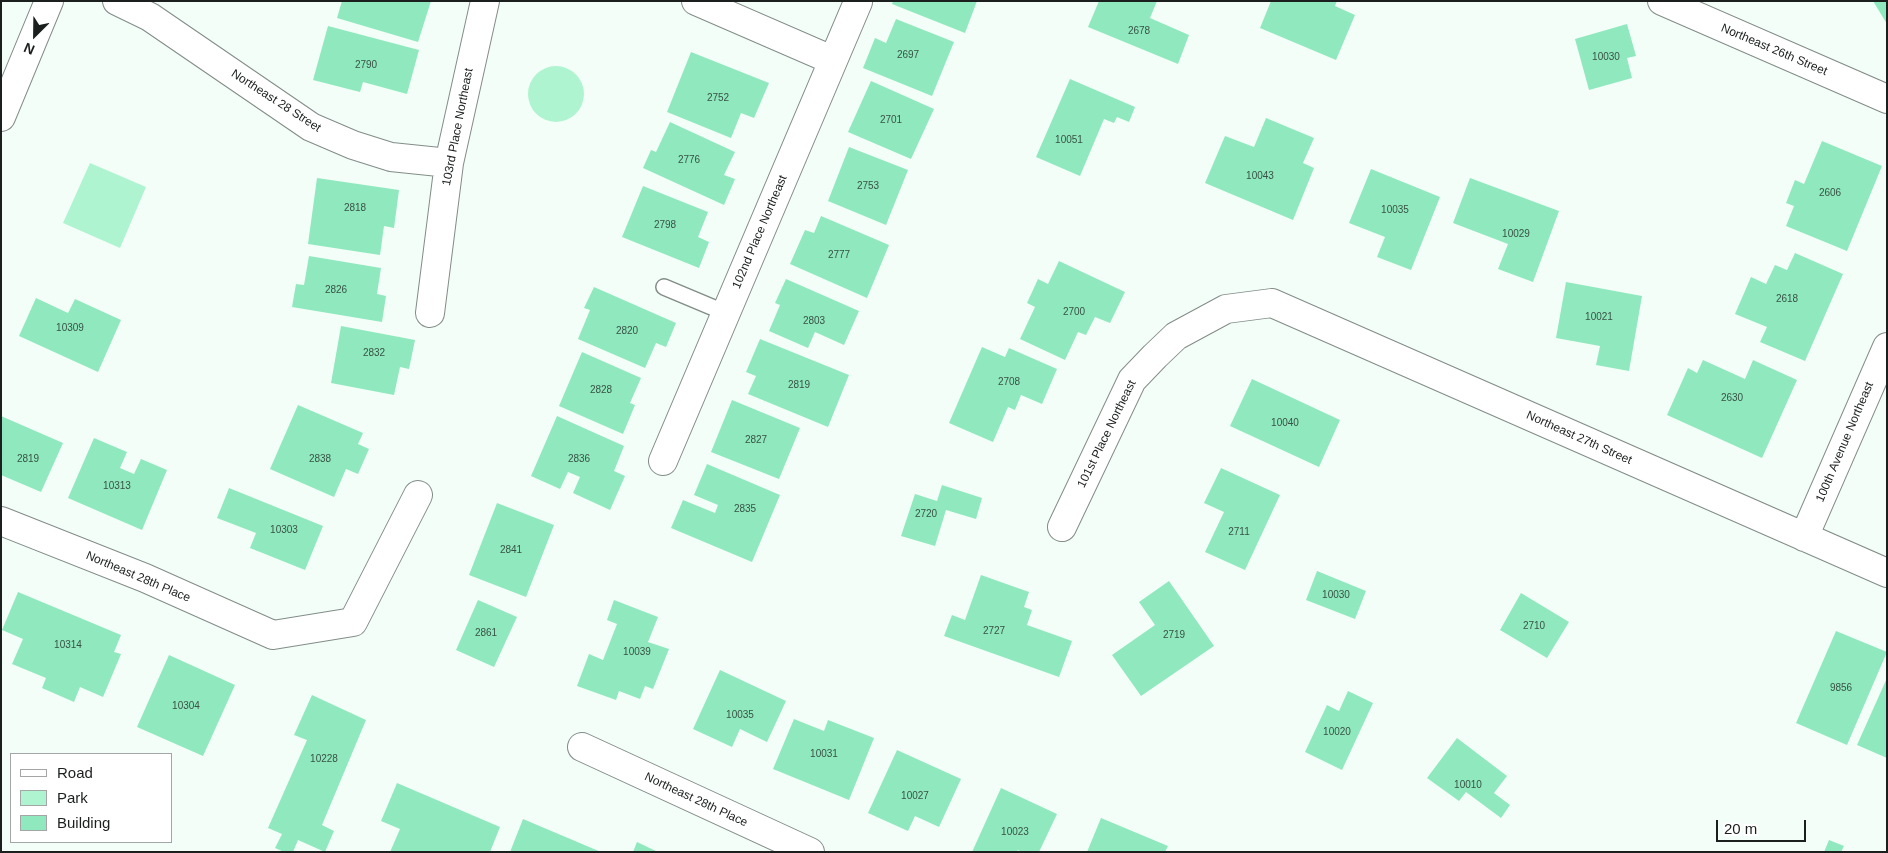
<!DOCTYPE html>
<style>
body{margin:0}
#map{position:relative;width:1888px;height:853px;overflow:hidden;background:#f3fef8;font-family:Helvetica,sans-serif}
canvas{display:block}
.frame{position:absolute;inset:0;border:2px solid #1b1f1d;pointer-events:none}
.legend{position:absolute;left:10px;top:753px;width:162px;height:90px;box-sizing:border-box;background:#fff;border:1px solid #a4a5a5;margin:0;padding:6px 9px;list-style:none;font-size:15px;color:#1b1f1d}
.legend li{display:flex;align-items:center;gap:10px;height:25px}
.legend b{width:25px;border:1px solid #a4a5a5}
.north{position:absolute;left:10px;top:10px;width:50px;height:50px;-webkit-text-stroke:4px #fff;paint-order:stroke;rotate:203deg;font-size:14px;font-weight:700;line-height:20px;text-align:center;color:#1b1f1d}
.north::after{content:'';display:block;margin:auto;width:18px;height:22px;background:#1b1f1d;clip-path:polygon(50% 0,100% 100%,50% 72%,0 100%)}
.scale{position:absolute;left:1716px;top:820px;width:90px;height:22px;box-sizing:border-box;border:2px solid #1b1f1d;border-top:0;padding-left:6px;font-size:15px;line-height:18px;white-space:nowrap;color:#1b1f1d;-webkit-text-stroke:4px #fff;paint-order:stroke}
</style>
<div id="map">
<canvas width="1888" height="853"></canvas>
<div class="frame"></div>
<ul class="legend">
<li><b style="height:6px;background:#fff"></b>Road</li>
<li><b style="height:14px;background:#aff4d0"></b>Park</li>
<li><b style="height:14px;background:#90e9be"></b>Building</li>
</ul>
<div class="north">N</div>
<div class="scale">20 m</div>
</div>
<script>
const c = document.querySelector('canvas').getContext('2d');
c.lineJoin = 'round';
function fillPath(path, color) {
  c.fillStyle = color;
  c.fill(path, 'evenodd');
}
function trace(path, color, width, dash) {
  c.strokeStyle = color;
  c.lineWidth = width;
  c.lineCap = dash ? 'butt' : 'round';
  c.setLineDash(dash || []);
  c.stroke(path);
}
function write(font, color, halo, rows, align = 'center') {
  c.font = font + ' Helvetica,sans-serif';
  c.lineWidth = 4;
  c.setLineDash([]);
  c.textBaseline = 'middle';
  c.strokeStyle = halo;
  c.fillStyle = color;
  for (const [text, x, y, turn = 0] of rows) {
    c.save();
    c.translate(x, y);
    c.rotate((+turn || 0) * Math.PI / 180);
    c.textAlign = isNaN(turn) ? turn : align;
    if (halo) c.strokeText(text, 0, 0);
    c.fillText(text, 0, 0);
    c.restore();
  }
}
fillPath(new Path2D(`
 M528 94a28 28 0 1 1 56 0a28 28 0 1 1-56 0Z
 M90 163 146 187 120 248 63 223Z`), '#aff4d0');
fillPath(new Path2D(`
 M342 1H431L418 42 337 18Z
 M893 1H977L965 33 892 4Z
 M1099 1H1157L1150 18 1189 35 1178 64 1088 27Z
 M1271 1H1337L1335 6 1355 15 1336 60 1260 28Z
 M1873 1H1887V24Z
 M896 19 954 42 932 96 863 68 875 38 886 43Z
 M1627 24 1636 56 1627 58 1632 78 1589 90 1575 39Z
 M328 26 419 50 407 94 363 82 360 92 313 80Z
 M691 52 769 83 754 118 741 113 731 138 667 112Z
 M1070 79 1135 107 1129 122 1117 117 1114 123 1104 119 1080 176 1036 157Z
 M871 81 934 109 911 159 848 132Z
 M1266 118 1314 138 1303 163 1314 168 1293 220 1205 183 1225 136 1254 147Z
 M670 122 735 152 724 175 735 179 724 205 643 168 651 150 656 152Z
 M1822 141 1882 166 1847 251 1786 226 1794 206 1786 203 1795 180 1804 184Z
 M849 147 908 170 886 225 828 201Z
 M1371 169 1440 197 1411 270 1377 257 1385 237 1349 223Z
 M317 178 399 190 394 228 384 226 380 255 308 244Z
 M1470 178 1559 211 1533 282 1498 269 1508 244 1453 223Z
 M643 186 708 212 698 237 709 242 699 268 622 237Z
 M821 216 889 245 867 298 790 264 805 230 814 233Z
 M1795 253 1843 274 1805 361 1760 342 1767 327 1735 314 1751 277 1766 284 1775 265 1787 270Z
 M309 256 381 268 377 294 386 296 382 322 292 307 296 284 304 285Z
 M1059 261 1125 292 1110 323 1095 317 1086 335 1078 332 1065 360 1020 339 1035 307 1027 303 1038 279 1048 284Z
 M786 279 859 311 844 345 815 332 808 348 769 331 780 305 775 303Z
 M1566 282 1642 296 1629 371 1596 365 1600 346 1556 338Z
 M594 287 676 323 666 347 656 343 645 368 578 339 590 310 584 308Z
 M36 298 68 313 75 299 121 320 98 372 19 336Z
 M341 326 415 340 409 369 400 367 394 395 331 383Z
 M760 339 849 375 828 427 748 394 756 376 746 372Z
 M982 347 1005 357 1009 348 1057 369 1042 404 1021 395 1015 410 1008 407 993 442 949 423Z
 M582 352 641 378 630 403 635 405 623 434 559 406Z
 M1703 360 1745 379 1753 360 1797 380 1762 458 1667 415 1688 368 1697 373Z
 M1252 379 1340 420 1319 467 1230 426Z
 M732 400 800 428 779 479 711 452Z
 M298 405 363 433 358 444 369 449 358 474 346 469 334 497 270 469Z
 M1 416 63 443 41 492 1 475Z
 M557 416 624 446 614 471 625 476 610 510 573 493 580 477 568 472 560 489 531 476Z
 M94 438 127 452 120 468 134 474 141 459 167 470 142 530 68 498Z
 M707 464 780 495 752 562 671 528 683 500 715 513 718 505 694 495Z
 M1221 468 1280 495 1245 570 1205 552 1224 512 1204 503Z
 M942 485 982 498 976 519 946 510 935 546 901 536 915 494 937 501Z
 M229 488 323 526 305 570 250 548 256 533 217 518Z
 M497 503 554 525 526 597 469 575Z
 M1317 571 1366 591 1355 619 1306 600Z
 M981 575 1029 592 1024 607 1032 610 1027 625 1072 641 1059 677 944 636 952 615 965 620Z
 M1169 581 1214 646 1141 696 1112 655 1155 625 1139 602Z
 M18 592 121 635 114 652 121 654 103 697 80 687 74 702 42 688 46 678 12 664 23 639 2 630Z
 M1521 593 1569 622 1547 658 1500 630Z
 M478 600 517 617 494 667 456 650Z
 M614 600 658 617 648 642 669 649 653 689 645 686 640 699 619 691 616 700 577 686 589 654 603 660 617 624 607 620Z
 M1836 631 1887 652 1847 745 1796 723Z
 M169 655 235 685 203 756 137 727Z
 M720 670 786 701 767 742 740 729 732 747 693 729Z
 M1887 678V758L1857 745Z
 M1348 691 1373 703 1342 770 1305 752 1327 705 1339 711Z
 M312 695 366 720 322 825 334 831 325 852 298 840 293 852H284L275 848 282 834 268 828 307 740 294 735Z
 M794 719 824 731 828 720 874 738 849 800 773 769Z
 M1457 738 1507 776 1494 793 1510 805 1501 818 1466 792 1459 801 1427 778Z
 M897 750 961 779 939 827 915 816 908 831 868 813Z
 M397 783 500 827 490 852H390L400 829 381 821Z
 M1001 788 1057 814 1039 852H1021L1018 850 1017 852H972Z
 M1101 818 1168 846 1165 852H1087Z
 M523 819 601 852H510Z
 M1829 840 1844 846 1841 852H1824Z
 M637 842 658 852H633Z`), '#90e9be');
const service = new Path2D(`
 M664 287 726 313`);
const minor = new Path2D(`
 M117 1 150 17 311 127 353 145 391 157 449 163
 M696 1 832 60
 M1662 1 1887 99
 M430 313 449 163 485 1
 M663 461 858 2
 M1 521 145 578 273 635 353 622 418 495
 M1062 527 1132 380 1155 356 1176 336 1226 309 1272 303 1887 573
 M1804 537 1887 347
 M582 747 810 852`);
const primary = new Path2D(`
 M1 117 49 1`);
trace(service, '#838d88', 18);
trace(minor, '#838d88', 30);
trace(primary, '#838d88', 30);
trace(service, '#fff', 15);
trace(minor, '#fff', 28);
trace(primary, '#fff', 28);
write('10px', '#385245', null, [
 ["2678",1139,31],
 ["2697",908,55],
 ["10030",1606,57],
 ["2790",366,65],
 ["2752",718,98],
 ["2701",891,120],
 ["10051",1069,140],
 ["2776",689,160],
 ["10043",1260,176],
 ["2753",868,186],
 ["2606",1830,193],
 ["2818",355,208],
 ["10035",1395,210],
 ["2798",665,225],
 ["10029",1516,234],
 ["2777",839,255],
 ["2826",336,290],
 ["2618",1787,299],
 ["2700",1074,312],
 ["10021",1599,317],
 ["2803",814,321],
 ["10309",70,328],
 ["2820",627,331],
 ["2832",374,353],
 ["2708",1009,382],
 ["2819",799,385],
 ["2828",601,390],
 ["2630",1732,398],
 ["10040",1285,423],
 ["2827",756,440],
 ["2819",28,459],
 ["2838",320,459],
 ["2836",579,459],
 ["10313",117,486],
 ["2835",745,509],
 ["2720",926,514],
 ["10303",284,530],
 ["2711",1239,532],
 ["2841",511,550],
 ["10030",1336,595],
 ["2710",1534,626],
 ["2727",994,631],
 ["2861",486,633],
 ["2719",1174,635],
 ["10314",68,645],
 ["10039",637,652],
 ["9856",1841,688],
 ["10304",186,706],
 ["10035",740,715],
 ["10020",1337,732],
 ["10031",824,754],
 ["10228",324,759],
 ["10010",1468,785],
 ["10027",915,796],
 ["10023",1015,832]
]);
write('12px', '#1b1f1d', '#fff', [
 ["Northeast 26th Street",1774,50,23],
 ["Northeast 28 Street",276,101,33],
 ["103rd Place Northeast",458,127,-79],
 ["102nd Place Northeast",760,232,-67],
 ["101st Place Northeast",1107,434,-64],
 ["Northeast 27th Street",1579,438,24],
 ["100th Avenue Northeast",1845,442,-67],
 ["Northeast 28th Place",138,577,23],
 ["Northeast 28th Place",696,800,25]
]);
</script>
